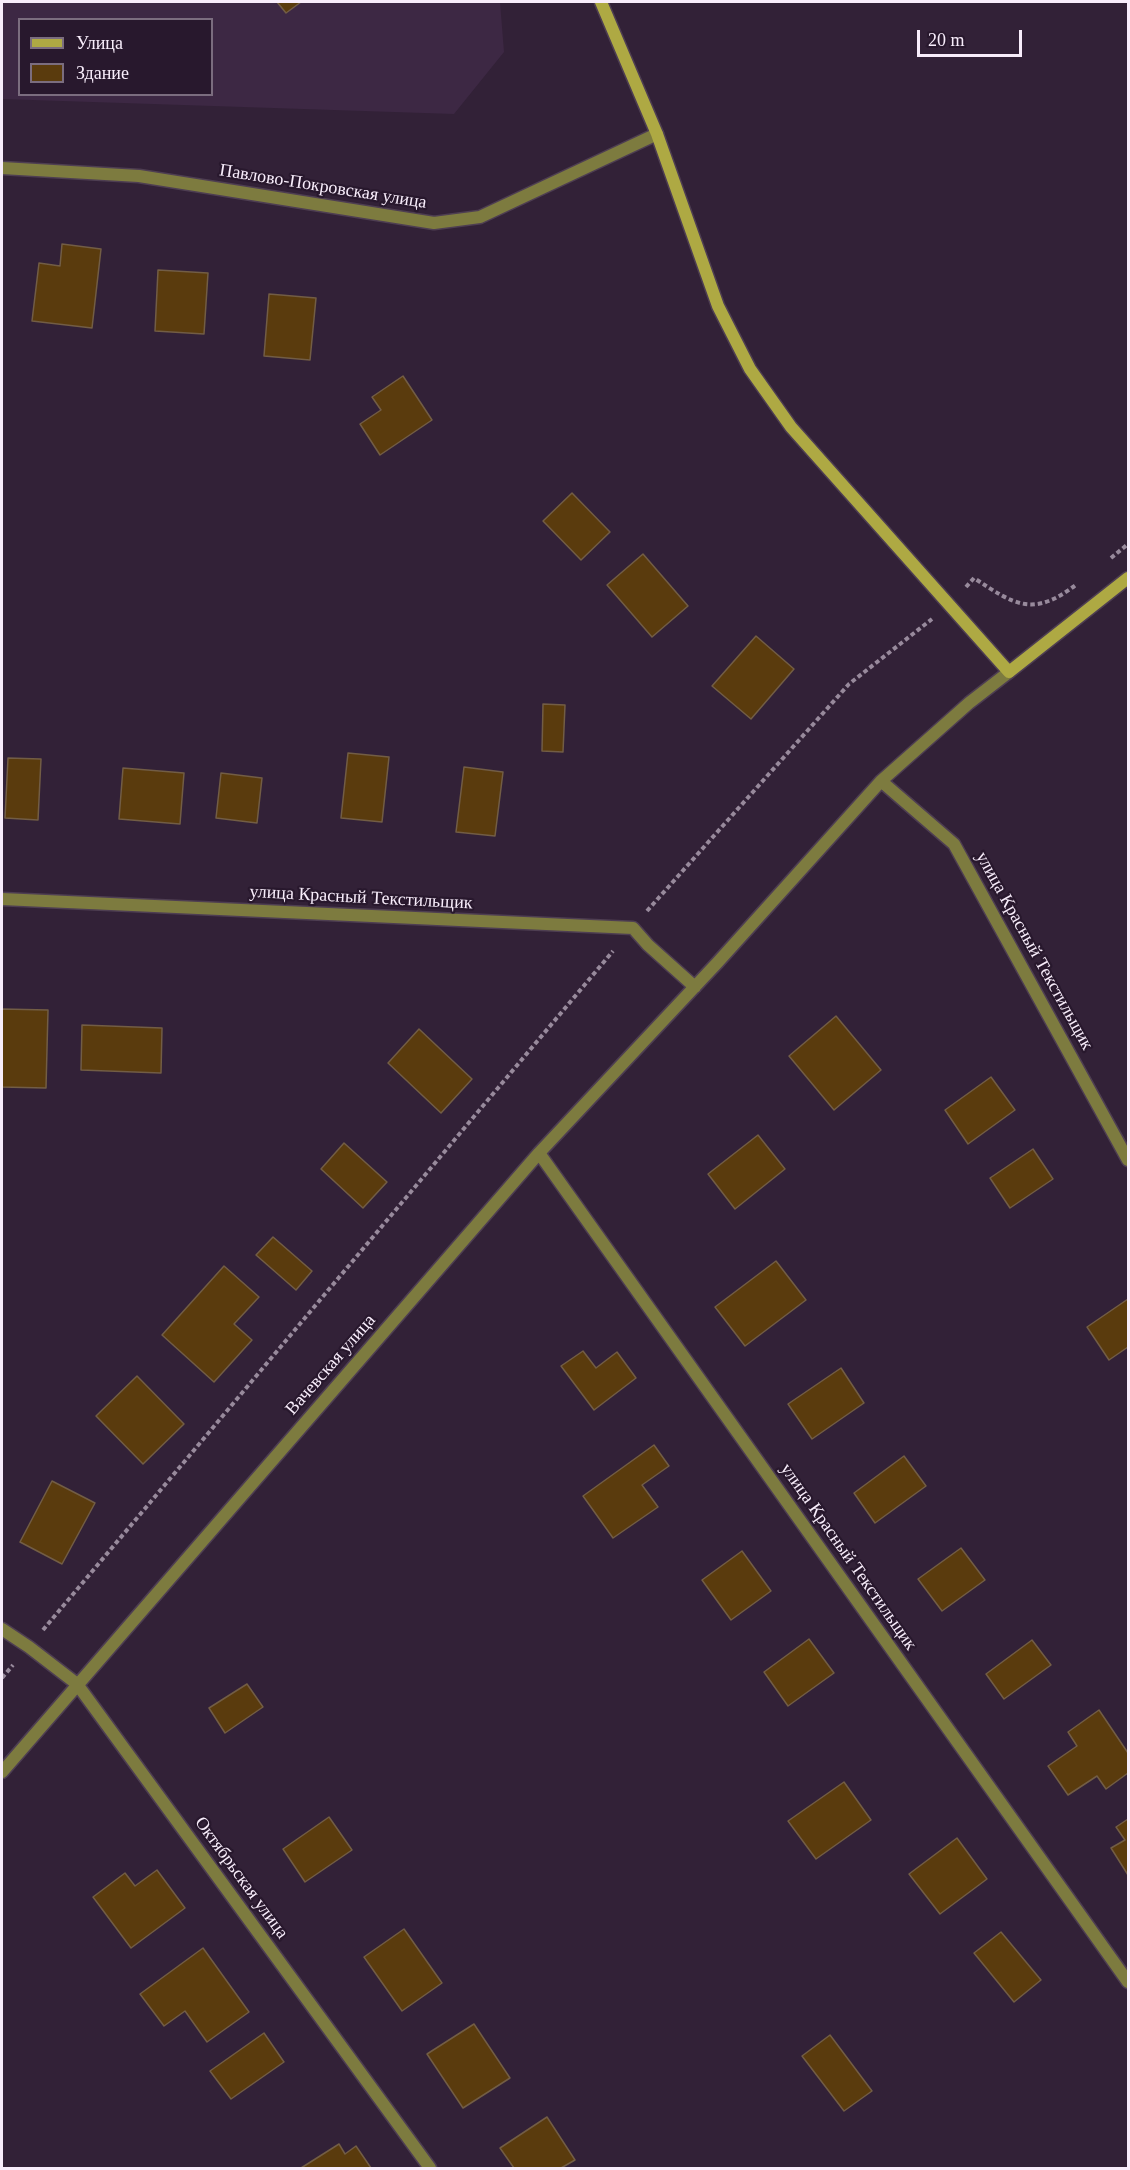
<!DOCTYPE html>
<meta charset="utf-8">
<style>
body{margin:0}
#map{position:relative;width:1130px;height:2170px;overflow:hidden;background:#322137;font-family:"Times New Roman",serif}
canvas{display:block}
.frame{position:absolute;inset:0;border:3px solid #f8edfb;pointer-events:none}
.legend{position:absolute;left:18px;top:18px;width:195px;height:78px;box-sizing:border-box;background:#28182d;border:2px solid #7b6d7f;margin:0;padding:8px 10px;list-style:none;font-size:18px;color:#f8edfb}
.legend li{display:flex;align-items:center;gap:12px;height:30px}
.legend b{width:30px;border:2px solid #7b6d7f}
.scale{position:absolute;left:917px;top:30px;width:105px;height:27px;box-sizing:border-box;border:3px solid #f8edfb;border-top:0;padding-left:8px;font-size:18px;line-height:21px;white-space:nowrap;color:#f8edfb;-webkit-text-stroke:4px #28182d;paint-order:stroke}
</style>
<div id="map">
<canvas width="1130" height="2170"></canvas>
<div class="frame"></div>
<ul class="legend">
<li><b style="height:8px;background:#aea943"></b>Улица</li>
<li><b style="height:16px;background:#5a3b0d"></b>Здание</li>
</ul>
<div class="scale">20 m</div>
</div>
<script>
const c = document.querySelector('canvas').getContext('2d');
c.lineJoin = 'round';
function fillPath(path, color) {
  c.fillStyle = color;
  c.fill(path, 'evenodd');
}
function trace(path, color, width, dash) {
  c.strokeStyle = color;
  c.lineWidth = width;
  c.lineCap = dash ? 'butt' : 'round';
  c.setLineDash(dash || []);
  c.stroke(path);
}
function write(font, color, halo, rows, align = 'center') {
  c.font = font + ' "Times New Roman",serif';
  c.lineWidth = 4.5;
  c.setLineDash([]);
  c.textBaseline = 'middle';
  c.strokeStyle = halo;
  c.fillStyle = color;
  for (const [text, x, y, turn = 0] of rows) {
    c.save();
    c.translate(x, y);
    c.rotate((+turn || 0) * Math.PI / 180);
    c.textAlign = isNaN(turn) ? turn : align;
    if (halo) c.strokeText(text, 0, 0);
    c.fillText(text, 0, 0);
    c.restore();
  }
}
fillPath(new Path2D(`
 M2 2H500L504 52 454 114 2 99ZM20 20H212V94H20Z`), '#3d2844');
const building = new Path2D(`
 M277 2H301L286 13Z
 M62 244 101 249 92 328 32 321 39 263 60 266Z
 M158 270 208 273 204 334 155 331Z
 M269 294 316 298 310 360 264 356Z
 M403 376 432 420 380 455 360 424 381 410 372 397Z
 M572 493 610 532 581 560 543 521Z
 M643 554 688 606 652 637 607 585Z
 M756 636 794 669 751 719 712 686Z
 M543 704 565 705 563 752 542 751Z
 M348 753 389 757 382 822 341 818Z
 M8 758 41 759 38 820 5 818Z
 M464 767 503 772 495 836 456 832Z
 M123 768 184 773 180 824 119 819Z
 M221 773 262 778 257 823 216 818Z
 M2 1009 48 1010 46 1088 2 1087Z
 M836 1016 881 1070 834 1110 789 1056Z
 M82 1025 162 1028 161 1073 81 1070Z
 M419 1029 472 1079 441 1113 388 1063Z
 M991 1077 1015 1110 968 1144 945 1110Z
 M758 1135 785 1169 735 1209 708 1174Z
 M344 1143 387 1182 363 1208 321 1169Z
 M1033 1149 1053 1179 1010 1208 990 1178Z
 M273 1237 312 1271 296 1290 256 1255Z
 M776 1261 806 1300 745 1346 715 1307Z
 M224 1266 259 1297 234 1324 252 1340 214 1382 162 1335Z
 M1128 1299V1347L1109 1360 1087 1327Z
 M583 1351 596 1368 617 1352 636 1378 594 1410 561 1366Z
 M841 1368 864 1403 812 1439 788 1404Z
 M137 1376 184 1424 143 1464 96 1416Z
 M654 1445 669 1466 642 1485 658 1507 613 1538 583 1496Z
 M904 1456 926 1486 875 1523 854 1493Z
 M52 1481 95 1503 62 1564 20 1542Z
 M961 1548 985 1580 942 1611 918 1579Z
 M742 1551 771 1591 731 1620 702 1580Z
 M809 1639 834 1673 788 1706 764 1672Z
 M1032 1640 1051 1665 1004 1699 986 1674Z
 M247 1684 263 1707 225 1733 209 1708Z
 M1099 1710 1128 1753V1773L1106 1789 1097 1776 1068 1795 1048 1766 1077 1746 1068 1732Z
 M844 1782 871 1820 816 1859 788 1821Z
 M329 1817 352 1850 305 1882 283 1849Z
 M1128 1819V1875L1111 1848 1125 1840 1116 1827Z
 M957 1838 987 1879 940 1914 909 1874Z
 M157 1870 185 1908 131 1948 93 1897 125 1873 135 1886Z
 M404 1929 442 1983 402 2011 364 1957Z
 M1001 1932 1041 1980 1014 2002 974 1953Z
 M203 1948 249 2012 207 2042 185 2011 164 2026 140 1994Z
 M474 2024 510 2078 463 2108 427 2054Z
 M264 2033 284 2062 231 2099 210 2071Z
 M830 2035 872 2091 844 2111 802 2056Z
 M547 2117 575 2160 561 2168H514L500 2148Z
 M339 2144 345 2154 356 2146 371 2168H301Z`);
fillPath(building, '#5a3b0d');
trace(building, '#725d45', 1.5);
const minor = new Path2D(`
 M2 168 139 176 434 223 480 217 657 134
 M881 781 954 844 1128 1160
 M2 899 633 928 648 945 695 987
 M539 1153 1128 1982
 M2 1629 29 1647 77 1684 430 2168
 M2 1772 539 1153 718 962 881 781 969 703 1009 672`);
const secondary = new Path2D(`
 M601 2 657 134 718 306 750 369 791 427 1009 672 1128 578`);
trace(minor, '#4e3e52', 15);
trace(secondary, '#4e3e52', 15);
trace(new Path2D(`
 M1111 558 1128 544
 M966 587 974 578C1015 605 1033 618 1077 584
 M647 911 849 684 932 619
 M43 1630 613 951
 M2 1678 13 1665`), '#988a9c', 4, [4.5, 3]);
trace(minor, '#7d7b3f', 12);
trace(secondary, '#aea943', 12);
write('18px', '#f8edfb', '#28182d', [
 ["Павлово-Покровская улица",323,187,9],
 ["улица Красный Текстильщик",361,898,3],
 ["улица Красный Текстильщик",1034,951,61],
 ["Вачевская улица",331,1365,-49],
 ["улица Красный Текстильщик",848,1557,55],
 ["Октябрьская улица",241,1878,54]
]);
</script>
